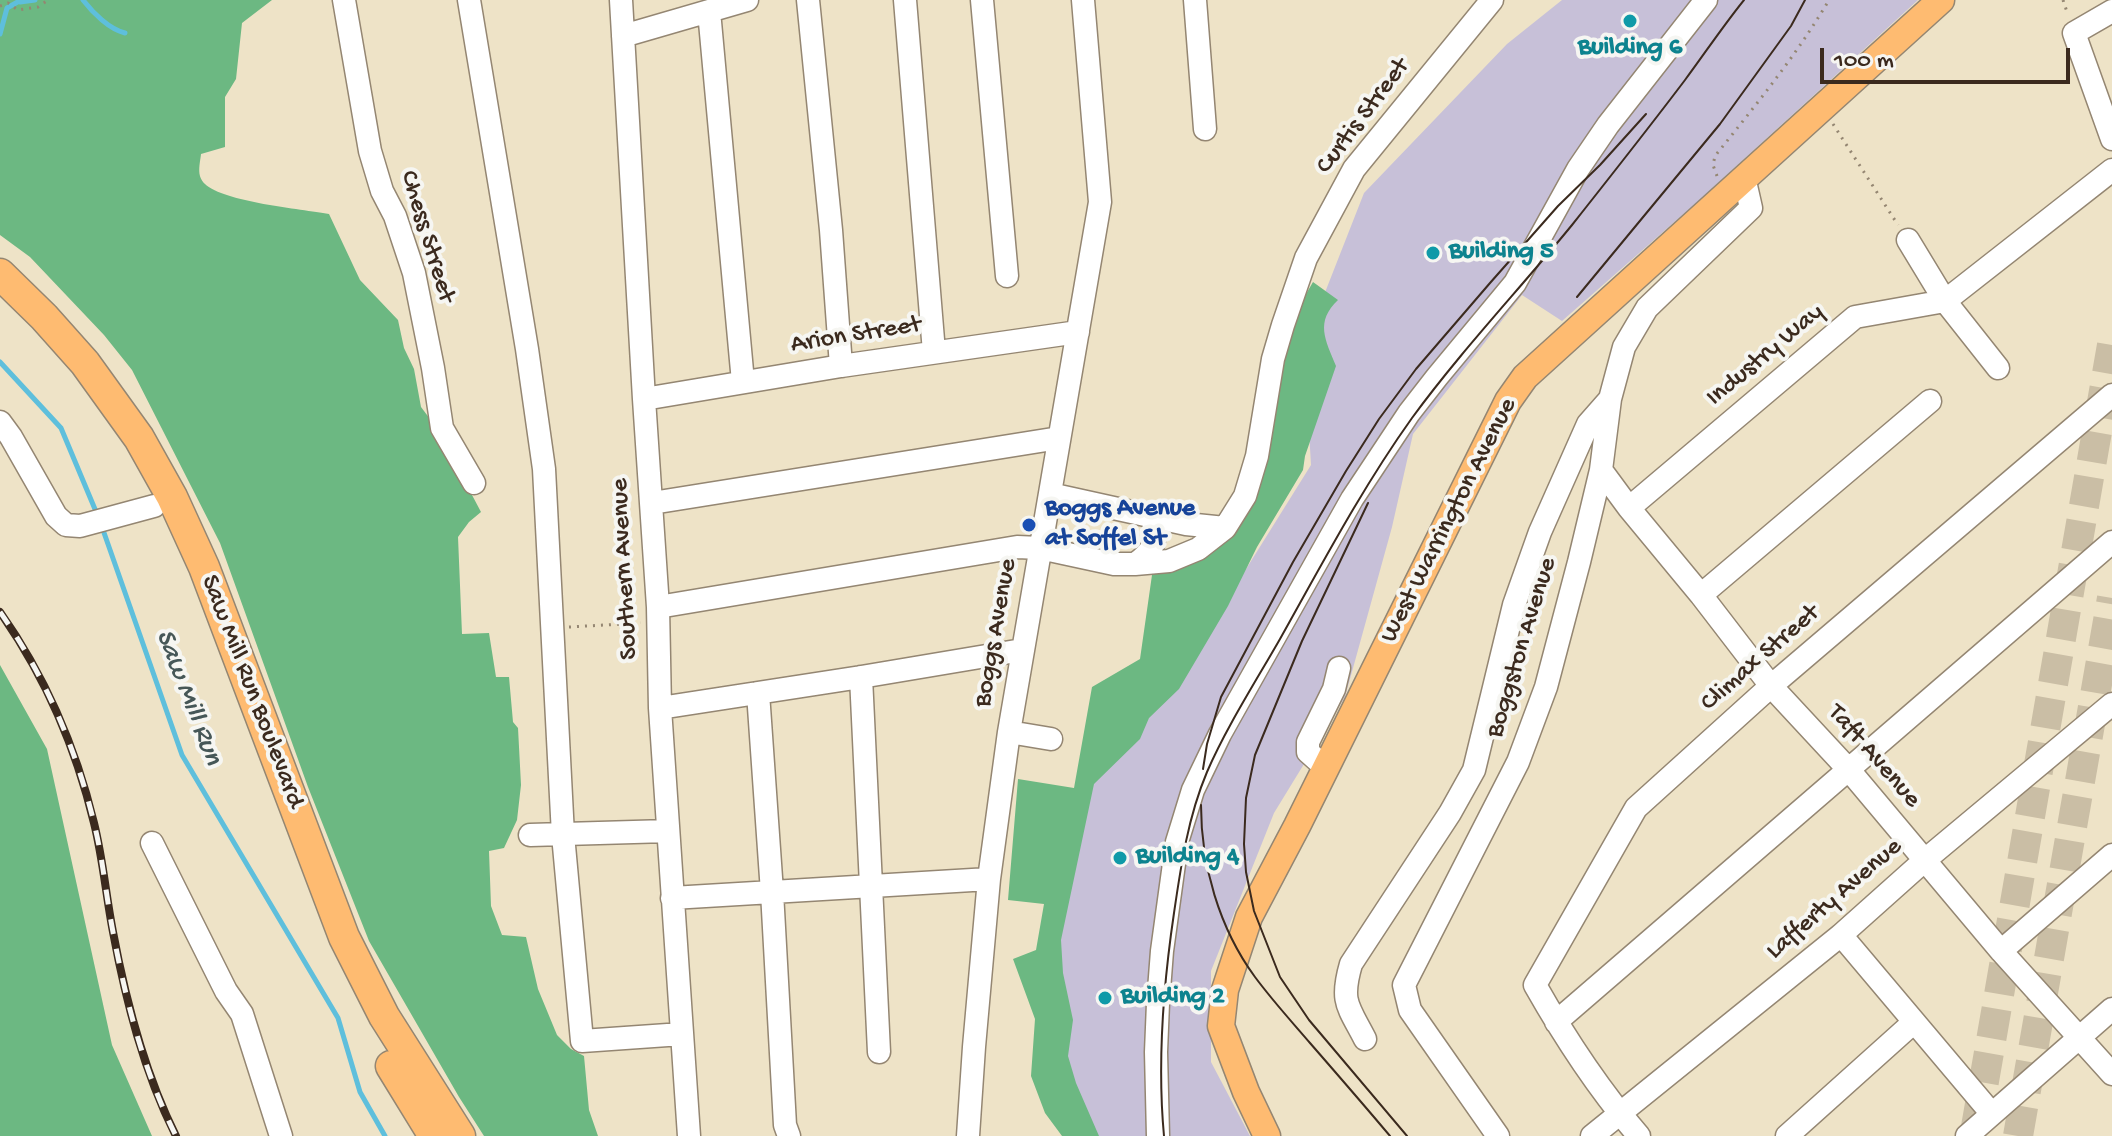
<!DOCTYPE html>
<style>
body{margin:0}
#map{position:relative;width:2112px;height:1136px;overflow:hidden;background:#eee3c7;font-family:"Gochi Hand",sans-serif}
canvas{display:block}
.scale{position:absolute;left:1820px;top:48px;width:250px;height:36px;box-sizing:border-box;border:4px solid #3b2a1e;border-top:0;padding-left:10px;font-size:24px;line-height:28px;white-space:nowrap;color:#3b2a1e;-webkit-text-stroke:6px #f6f6f2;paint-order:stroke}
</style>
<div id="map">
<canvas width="2112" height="1136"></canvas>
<div class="scale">100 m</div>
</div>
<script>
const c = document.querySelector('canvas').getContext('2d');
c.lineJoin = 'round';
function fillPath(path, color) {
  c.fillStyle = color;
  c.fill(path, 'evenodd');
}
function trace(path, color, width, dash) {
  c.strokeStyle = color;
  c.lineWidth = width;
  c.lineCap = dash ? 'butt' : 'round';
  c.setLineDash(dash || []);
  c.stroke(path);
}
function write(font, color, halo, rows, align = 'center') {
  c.font = font + ' "Gochi Hand",sans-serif';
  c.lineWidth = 8;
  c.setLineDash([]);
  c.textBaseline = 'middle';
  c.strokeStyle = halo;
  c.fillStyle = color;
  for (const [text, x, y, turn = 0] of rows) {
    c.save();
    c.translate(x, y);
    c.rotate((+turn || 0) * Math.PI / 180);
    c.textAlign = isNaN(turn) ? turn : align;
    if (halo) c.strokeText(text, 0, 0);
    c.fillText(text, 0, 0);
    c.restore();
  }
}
fillPath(new Path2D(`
 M1562 0H1918L1696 203 1562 321 1522 295 1413 434 1392 527 1345 697 1274 813 1211 971V1062L1250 1136H1080L1040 952 1078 792 1183 670 1311 465 1304 346 1364 193 1507 44Z`), '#c7c0d8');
fillPath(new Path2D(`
 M0 0H272L242 23 236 79 225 97V147L201 154C200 164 196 176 205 184 224 202 301 209 329 214L360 280 398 320 404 348 414 369 421 407 436 427 481 512 469 522 458 537 462 634 489 633 496 677H509L513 722 518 728 521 785 517 820 504 848 489 851 491 906 502 935 526 937 538 989 557 1035 571 1049 584 1056 589 1110 598 1136H484L459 1097 369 941 308 787 220 543 132 370 104 335 30 257 0 235Z
 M1313 282 1338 300C1315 322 1325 339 1336 366L1305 456 1303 470 1257 547 1228 606 1179 689 1149 718 1140 739 1094 784 1061 940 1063 973 1073 1020 1068 1056 1076 1083 1099 1136H1062L1045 1113 1031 1076 1035 1019 1013 959 1036 950 1044 904 1008 900 1018 779 1074 788 1092 687 1140 659 1152 575 1177 566 1229 536 1283 355 1299 306Z
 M0 665 47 749 112 1045 152 1136H0Z`), '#6cb882');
trace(new Path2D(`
 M83 0C93 13 109 29 125 33
 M20 2 35 0
 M0 34 7 8 21 0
 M0 362 61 428 97 514
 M102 527 182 755 338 1018 360 1092 385 1136`), '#5ebfdc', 5);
trace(new Path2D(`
 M1976 1127 2112 345
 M2018 1136 2112 598`), '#cabea5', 30, [30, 15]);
const minor = new Path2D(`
 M344 0 370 151 382 191 395 216 414 273 433 368 442 428 474 483
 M469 0 527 349 544 469 563 835 582 1041 682 1034
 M621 0 644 399 658 607 660 708 689 1136
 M808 0 831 230 841 366
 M905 0 934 352
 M982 0 1007 276
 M1195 0 1205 129
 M709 11 743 382
 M2112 11 2074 33 2112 139
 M623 36 747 0
 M1908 240 1945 301 1998 368
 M644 399 841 366 1078 332
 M0 422 11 437 56 516 66 525 80 526 154 506
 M1601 470 1629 508 1701 595 1771 686 1849 770 2001 951 2112 1074
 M1050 494 1186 524 1225 528
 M652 503 1059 438
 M1629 508 1855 317 1945 301 2112 170
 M1135 564C1155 550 1158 540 1152 516
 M1701 595 1930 401
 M658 607 1017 547 1040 548 1114 564H1135L1169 561 1198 549 1225 528 1245 496 1257 456 1273 359 1283 325 1306 258 1354 169 1492 0
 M861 677 879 1052
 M758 693 772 892 785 1125 789 1136
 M660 708 861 677 1022 650
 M1009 732 1051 739
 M1326 768 1308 752V742L1334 689 1339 668
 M530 835 668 831
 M152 843 226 991 242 1014 281 1136
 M672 898 989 879
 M1841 935 1992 1114
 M2001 951 2112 855
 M1556 1022 2112 542
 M1365 1039C1348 1006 1340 1002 1351 964L1450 813 1474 770 1514 605 1540 532 1588 424 1610 399
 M968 1136 974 1047 989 879 1009 732 1100 202 1083 0
 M1158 1136 1156 1052 1158 1003 1162 951 1177 842 1193 790 1220 734 1352 499 1409 413 1437 377 1515 283 1578 169 1608 125 1706 0
 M1498 1136 1410 1010 1404 985 1518 762 1546 687 1579 562 1601 470 1610 399 1624 347 1647 308 1751 208 1744 177
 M1592 1136 1841 935 1925 860 2112 704
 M1639 1136C1599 1090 1565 1038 1535 985L1636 808 1771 686 2112 395
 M1787 1136 1914 1022
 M1967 1136 2112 1009`);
const major = new Path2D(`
 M1267 1136 1246 1092 1221 1026 1225 990 1249 917 1297 826 1508 401 1525 377 1941 0`);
const highway = new Path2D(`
 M0 274 44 317 85 363 139 438 172 497 204 567 344 937 384 1016 460 1136
 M391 1066 434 1136`);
trace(minor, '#948672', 25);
trace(major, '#948672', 29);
trace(highway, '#948672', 33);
trace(new Path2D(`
 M2063 0 2068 15
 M0 6 8 3 18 10 38 7 48 0
 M1833 124 1898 225
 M1717 176 1713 165 1715 156C1755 106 1796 56 1829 0
 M569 627 641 623`), '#948672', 3, [2, 6]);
trace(minor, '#fff', 22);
trace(major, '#febb71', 26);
trace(highway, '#febb71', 30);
trace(new Path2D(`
 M1577 297 1720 124 1791 26 1805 0
 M1368 503 1302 641 1255 755 1246 798 1244 844 1246 872 1254 911 1280 977 1309 1020 1407 1136
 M1203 769 1207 744 1221 697 1293 562 1346 471 1379 419 1416 369 1490 283 1558 206 1600 165 1646 114
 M1201 805C1201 865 1219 928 1255 977 1272 1000 1292 1022 1310 1043 1337 1074 1364 1105 1390 1136
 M1164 1136C1157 1061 1163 987 1174 913 1181 865 1188 817 1207 772 1226 728 1256 681 1280 639 1322 564 1362 488 1412 418 1461 351 1519 290 1572 225 1610 177 1648 129 1685 80 1705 53 1723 26 1744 0`), '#3b2a1e', 2);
const rail = new Path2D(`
 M0 612C45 676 76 748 94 823 103 859 106 896 113 932 126 1002 144 1072 176 1136`);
trace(rail, '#3b2a1e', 8);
trace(rail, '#f6f6f2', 5, [15]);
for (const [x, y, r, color] of [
 [1630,21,8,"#0f9aa8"],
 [1433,253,8,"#0f9aa8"],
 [1029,525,8,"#1a4fb4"],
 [1120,858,8,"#0f9aa8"],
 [1105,998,8,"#0f9aa8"]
]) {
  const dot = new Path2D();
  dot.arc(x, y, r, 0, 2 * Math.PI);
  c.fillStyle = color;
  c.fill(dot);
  trace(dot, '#f6f6f2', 3);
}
write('bold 26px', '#0d838f', '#f6f6f2', [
 ["Building 6",1630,49,"center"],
 ["Building 5",1449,253],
 ["Building 4",1136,858],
 ["Building 2",1121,998]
], 'left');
write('26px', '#3b2a1e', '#f6f6f2', [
 ["Curtis Street",1364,117,-53],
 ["Chess Street",426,237,73],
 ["Arion Street",856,336,-9],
 ["Industry Way",1766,356,-40],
 ["West Warrington Avenue",1450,521,-63],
 ["Southern Avenue",626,569,-93],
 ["Boggs Avenue",997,633,-80],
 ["Boggston Avenue",1523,648,-73],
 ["Climax Street",1761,659,-41],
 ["Saw Mill Run Boulevard",251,692,69],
 ["Taft Avenue",1873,757,49],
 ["Lafferty Avenue",1835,900,-41]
]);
write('bold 26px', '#164399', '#f6f6f2', [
 ["Boggs Avenue",1045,510],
 ["at Soffel St",1045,540]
], 'left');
write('italic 28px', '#465757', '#f6f6f2', [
 ["Saw Mill Run",187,698,69]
]);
</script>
